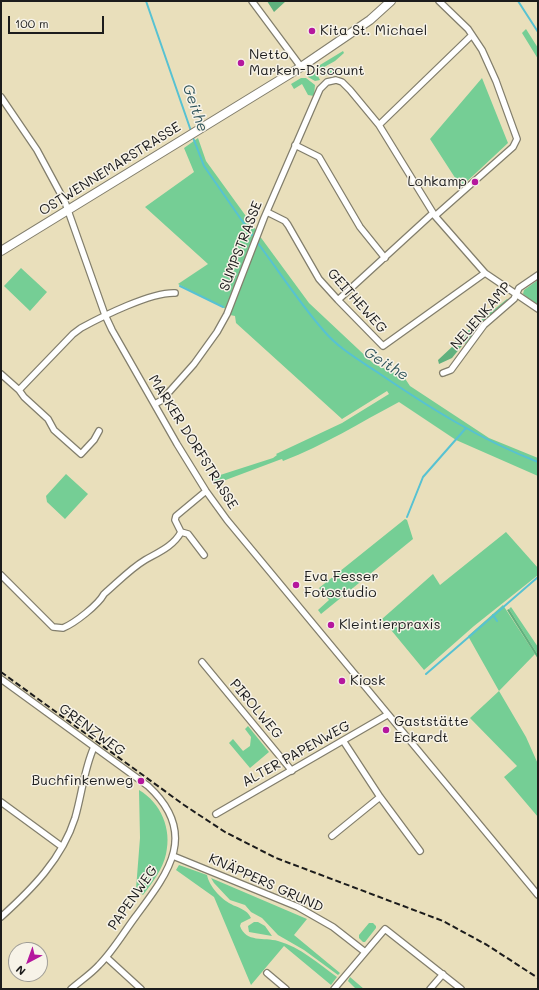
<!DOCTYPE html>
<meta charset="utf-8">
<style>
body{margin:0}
#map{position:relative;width:539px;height:990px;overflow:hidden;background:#e9dfbb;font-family:Mali,sans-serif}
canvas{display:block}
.frame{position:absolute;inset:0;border:2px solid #1c1c1c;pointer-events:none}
.north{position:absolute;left:8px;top:942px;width:40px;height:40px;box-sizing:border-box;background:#f7f3e8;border:1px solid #9f9d96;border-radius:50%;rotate:221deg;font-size:11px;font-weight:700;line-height:16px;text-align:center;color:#1c1c1c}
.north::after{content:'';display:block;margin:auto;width:14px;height:18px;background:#b5179e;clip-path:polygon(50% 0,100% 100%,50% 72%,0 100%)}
.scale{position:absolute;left:8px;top:16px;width:96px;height:18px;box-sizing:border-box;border:2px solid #1c1c1c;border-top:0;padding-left:5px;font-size:12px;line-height:14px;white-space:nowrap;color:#1c1c1c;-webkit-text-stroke:3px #f7f3e8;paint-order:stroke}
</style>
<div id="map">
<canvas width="539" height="990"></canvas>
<div class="frame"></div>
<div class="north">N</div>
<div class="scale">100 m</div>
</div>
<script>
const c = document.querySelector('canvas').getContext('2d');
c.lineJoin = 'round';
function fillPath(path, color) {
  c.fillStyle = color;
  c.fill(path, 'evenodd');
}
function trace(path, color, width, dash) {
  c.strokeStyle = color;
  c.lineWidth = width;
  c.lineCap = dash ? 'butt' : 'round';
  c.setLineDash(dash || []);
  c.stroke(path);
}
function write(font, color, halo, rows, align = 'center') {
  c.font = font + ' Mali,sans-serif';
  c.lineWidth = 3;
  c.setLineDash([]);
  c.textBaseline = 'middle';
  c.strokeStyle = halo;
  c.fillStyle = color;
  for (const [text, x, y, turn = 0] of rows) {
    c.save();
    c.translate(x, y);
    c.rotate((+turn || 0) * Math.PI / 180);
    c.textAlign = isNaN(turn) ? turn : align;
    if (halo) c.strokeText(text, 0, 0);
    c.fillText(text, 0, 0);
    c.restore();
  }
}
fillPath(new Path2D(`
 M526 29 538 48V59L522 33Z
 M343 51 344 53 335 61 317 71 315 68Z
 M333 67 338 72 323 76 321 75Z
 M313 72H316L320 80 315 81 308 77V74Z
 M301 78H306L315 85 314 96 308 95 302 84 294 89 291 84Z
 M482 78 508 143 461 187 430 139Z
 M198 138 206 161 256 230 226 309 178 284 208 264 145 207 194 172 184 148Z
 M259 235 309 303 374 364 404 377 410 386 489 438 538 458V476L456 440 399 402C359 423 325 445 283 461L282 459 279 460 223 481H212L214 477 273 458 277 455 276 454 342 423 389 394 387 391 342 419 236 323 235 316 230 315Z
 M21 268 47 292 30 311 4 286Z
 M538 280V305L523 294 524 290Z
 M507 299 509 300 465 344 463 338 466 336 465 333Z
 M66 474 88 494 65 519 47 502 46 496Z
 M405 519 407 520 413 539 321 614 318 610 329 600 319 588Z
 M506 532 538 568V575L474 626 424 670 382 619 433 574 440 585Z
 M503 605 535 654 499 691 526 737 538 764V817L504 777 517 766 470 718 499 691 468 636Z
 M511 607 538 647V655L509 609Z
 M248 726 269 752 250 768 229 743 233 739 243 751 250 746 251 737 245 729Z
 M139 790C161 803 172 829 166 854 163 869 152 883 143 895L136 889 140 838Z
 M179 865 207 875C209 886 221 899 231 904 238 908 247 909 251 918L241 923 240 926C246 943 264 937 278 941 300 947 319 964 337 977L331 985 284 946 251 985 214 897 176 870Z
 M211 878 307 919 294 935 340 973 338 975 304 950 278 935 262 918 251 912 245 905 230 900 214 883Z
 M258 922 265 926 272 936 249 932 248 926 254 922Z
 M369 923H373L376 926V928L365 942H363L359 938V935Z
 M350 977 364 989H356L348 981Z`), '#75ce95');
fillPath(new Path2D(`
 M267 1H286L274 12Z
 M465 333 466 336 463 338 465 342 452 358 439 364 438 360 453 346 452 344Z
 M509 609 538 655V659L507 610Z`), '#60b17e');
trace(new Path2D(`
 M146 1 191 131
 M518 1 538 32
 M192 135 204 166 252 235
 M257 242C279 271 300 304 324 331 339 349 361 361 380 374 430 408 481 440 538 462
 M180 286 223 307
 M407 517 423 477 466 428
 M493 615 497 621
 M426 674 538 577`), '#57c2d2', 2);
const street = new Path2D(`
 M252 1 301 67
 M1 97 37 150 65 202 105 315 112 330 177 444 206 491 227 520 538 895
 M379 125 472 35
 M295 145 319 157 360 227 385 258
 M267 212 285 221 288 225 319 279 338 300 383 346 485 273
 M435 216 513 147 517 139 496 81 482 50 468 29 439 1
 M338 300 433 213
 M443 373 451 370 484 325 514 299 519 288 538 275
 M1 374 19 390 73 334 81 328C103 316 151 292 175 293
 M19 390 24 397 48 419 54 430 81 454 94 440 99 431
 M155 404 162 400 194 364 217 332 227 314 264 218 320 89 327 82 336 80 342 82 350 90 379 125 435 216 485 273 538 309
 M181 532 188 534 204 555
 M1 575 53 627 63 628C75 623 98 605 104 594 117 583 130 569 145 560 157 553 174 546 181 532L175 520 176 516 206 491
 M202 662 292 771
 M1 679 148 786C199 833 169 872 136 916 124 932 113 951 99 965 91 974 80 981 71 989
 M344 742 380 797 420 851
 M1 802 61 846
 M216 814 387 715
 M332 836 380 797
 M173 856 298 907 333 927 365 952
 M1 917C32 889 62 859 75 818 82 794 84 769 94 747
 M106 957 141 989
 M267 973 286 989
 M334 989 385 929 461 989
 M430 989 443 974`);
const secondary = new Path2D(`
 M1 251 301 67 370 20 391 1`);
trace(street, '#827e6c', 8);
trace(secondary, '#827e6c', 10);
trace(street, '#fff', 5.5);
trace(secondary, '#fff', 8);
trace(new Path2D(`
 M1 672 184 805 225 832 276 858 443 921 487 945 538 978`), '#1c1c1c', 2, [6, 3]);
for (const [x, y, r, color] of [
 [312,31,4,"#b5179e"],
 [241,63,4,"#b5179e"],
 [475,182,4,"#b5179e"],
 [296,585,4,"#b5179e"],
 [331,625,4,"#b5179e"],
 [342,681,4,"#b5179e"],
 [386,730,4,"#b5179e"],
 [141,781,4,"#b5179e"]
]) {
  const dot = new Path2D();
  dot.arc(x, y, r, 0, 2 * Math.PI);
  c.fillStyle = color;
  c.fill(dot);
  trace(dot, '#f7f3e8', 1.5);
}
write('14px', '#1c1c1c', '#f7f3e8', [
 ["Kita St. Michael",320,31],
 ["Netto",249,55],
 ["Marken-Discount",249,71],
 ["Lohkamp",467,182,"right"],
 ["Eva Fesser",304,577],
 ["Fotostudio",304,593],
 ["Kleintierpraxis",339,625],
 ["Kiosk",350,681],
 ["Gaststätte",394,722],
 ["Eckardt",394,738],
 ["Buchfinkenweg",133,781,"right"]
], 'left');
write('14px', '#1c1c1c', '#f7f3e8', [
 ["OSTWENNEMARSTRASSE",110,169,-32],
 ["SUMPSTRASSE",241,246,-69],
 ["GEITHEWEG",357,301,48],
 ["NEUENKAMP",481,316,-49],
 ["MARKER DORFSTRASSE",193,442,58],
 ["PIROLWEG",256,709,50],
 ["GRENZWEG",92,730,36],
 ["ALTER PAPENWEG",296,754,-29],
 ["KNÄPPERS GRUND",266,883,24],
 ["PAPENWEG",133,898,-55]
]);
write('italic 15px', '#31565c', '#f7f3e8', [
 ["Geithe",195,108,71],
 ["Geithe",386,364,32]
]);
</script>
